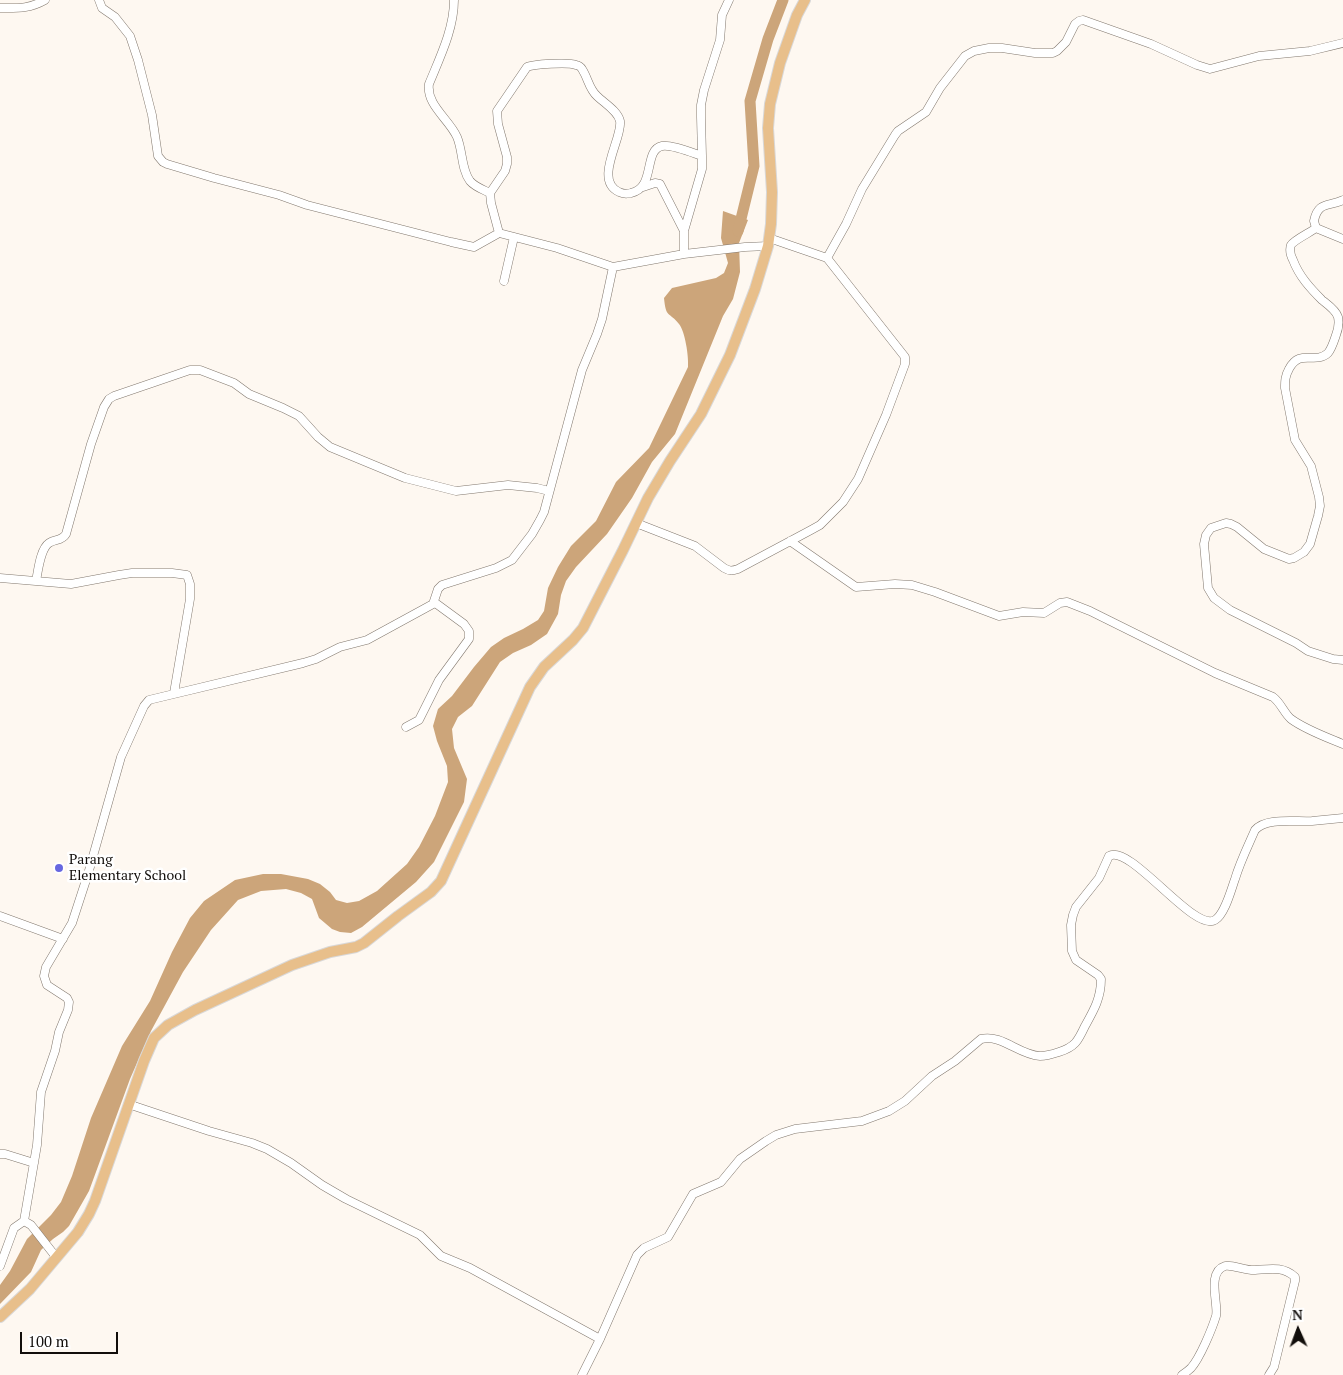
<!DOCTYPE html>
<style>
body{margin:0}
#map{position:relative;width:1343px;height:1375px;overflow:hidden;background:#fef8f1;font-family:"PT Serif",serif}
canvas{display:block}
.north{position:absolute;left:1273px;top:1305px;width:50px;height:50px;-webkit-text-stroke:4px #fff;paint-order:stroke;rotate:358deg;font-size:14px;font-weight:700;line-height:20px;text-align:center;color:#120e0b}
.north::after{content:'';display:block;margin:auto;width:18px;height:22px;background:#120e0b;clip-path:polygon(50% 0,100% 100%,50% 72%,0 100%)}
.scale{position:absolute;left:20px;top:1332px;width:98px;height:22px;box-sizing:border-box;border:2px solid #120e0b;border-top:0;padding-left:6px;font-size:15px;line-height:18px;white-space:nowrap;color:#120e0b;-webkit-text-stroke:4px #fff;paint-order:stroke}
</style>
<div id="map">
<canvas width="1343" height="1375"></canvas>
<div class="north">N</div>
<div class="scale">100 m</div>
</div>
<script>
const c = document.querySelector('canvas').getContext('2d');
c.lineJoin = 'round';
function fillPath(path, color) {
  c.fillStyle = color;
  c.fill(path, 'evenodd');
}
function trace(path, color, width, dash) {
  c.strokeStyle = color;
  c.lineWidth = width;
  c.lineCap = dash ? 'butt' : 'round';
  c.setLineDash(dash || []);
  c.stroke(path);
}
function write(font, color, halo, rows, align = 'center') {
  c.font = font + ' "PT Serif",serif';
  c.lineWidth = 5;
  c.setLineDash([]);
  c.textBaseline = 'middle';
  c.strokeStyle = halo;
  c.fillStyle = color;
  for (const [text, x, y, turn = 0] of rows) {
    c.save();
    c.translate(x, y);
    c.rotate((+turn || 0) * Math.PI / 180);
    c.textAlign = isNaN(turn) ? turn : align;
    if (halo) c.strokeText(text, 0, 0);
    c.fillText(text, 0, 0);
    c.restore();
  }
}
fillPath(new Path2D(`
 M723 211 748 220 739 243 740 272 733 299 723 316 675 434 652 462 632 498 607 534 576 567 566 581 561 595 558 614 547 634 531 645 513 653 500 662 472 706 458 717 452 729 454 748 467 779 464 802 434 862 416 882 362 927 351 933 340 932 332 929 319 918 312 899 301 893 286 889 261 891 238 900 211 930 183 972 151 1031 130 1079 89 1191 69 1226 63 1232 53 1239 41 1250 31 1272 0 1304V1285L10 1271 27 1239 51 1215 61 1202 72 1176 91 1118 122 1046 150 1001 172 952 190 918 204 901 235 880 263 874H281L308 879 320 884 330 892 336 900 347 903 359 901 377 891 407 864 419 847 435 816 448 782 447 766 437 741 433 726 438 709 452 696 474 667 491 647 504 638 523 629 538 620 544 611 548 588 558 567 571 546 596 521 616 482 649 448 688 367C689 357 685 331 679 324 669 311 666 319 664 298L672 288 716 278 724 273 728 263 721 238Z`), '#cca57a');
trace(new Path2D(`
 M738 231 754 166 750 101 768 39 783 0`), '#cca57a', 11);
const minor = new Path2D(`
 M99 0 102 8 115 17 130 36 138 60 152 115 158 156 163 162 167 164 214 178 279 195 307 205 451 242 474 247 499 233 557 248 613 267 684 254 745 247 768 246
 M454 0C454 29 440 57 429 84 426 105 449 119 457 137 463 151 461 169 470 181 475 187 484 190 490 193
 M0 8C18 8 29 9 45 0
 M702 156 701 117V105L704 90 720 40 722 15 729 0
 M643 187 655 183 660 184 684 231
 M1343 200C1329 207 1318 201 1314 221L1316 228 1343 239
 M1316 228C1311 232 1294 240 1291 245 1289 250 1291 256 1293 260 1299 276 1310 288 1322 300 1327 304 1336 310 1338 317 1339 322 1338 330 1336 335 1334 341 1332 348 1328 353 1315 365 1300 348 1289 369 1285 376 1285 381 1285 388L1295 440 1311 466 1319 497 1320 506 1318 516 1310 544 1304 552 1294 558 1289 559 1264 549 1237 527 1231 524 1226 523 1211 528 1206 535 1204 544 1208 588 1214 598 1230 610 1296 643 1308 651 1333 659 1343 660
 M499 233 491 203 490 193 505 171 507 164V157L498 124 497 111 527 67C533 64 569 62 576 65 578 65 581 67 582 69 588 78 589 89 597 96 604 103 618 111 620 121 623 138 593 180 619 192 623 194 627 194 631 193 656 188 643 150 662 146 671 144 693 153 702 156V169L684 231V254
 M827 258 846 224 862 189 895 135 898 131 926 112 940 88 965 56 974 51 989 48H1002L1035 53H1053L1057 51 1066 42 1075 24 1079 21 1083 20 1151 44 1197 65 1210 69 1259 56 1310 51 1343 43
 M504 281 514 237
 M636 523 695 546 724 568C729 571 732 571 738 569L811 530 820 525 843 502 858 479 886 415 905 364V357L827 258 769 238
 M790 541 856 587 895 584 912 585 935 592 999 616 1023 612 1044 613 1060 603 1067 602 1090 611 1215 673 1273 697C1281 703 1284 713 1291 719 1306 730 1326 737 1343 744
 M0 578 71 584 119 575 132 573H172L187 575 190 584V599L174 693
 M36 581C38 572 40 549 49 543 55 539 62 541 66 534L91 444 104 407 109 399 114 396 190 370H200L234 383 249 394 283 408 299 416 318 437 330 447 405 478 456 491 508 485 537 488 549 491
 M406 727 419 720 439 680 469 639V631L464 624 434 602
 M0 916 63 939
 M128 1104 209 1131 252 1143 267 1149 291 1163 322 1185 346 1199 420 1235 441 1256 470 1268 600 1339
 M0 1154H5L34 1163
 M24 1221 37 1145 41 1092 55 1051 59 1032 68 1010 69 1002 67 998 47 985 44 976 46 967 72 923 88 874 121 757 144 706 149 700 153 699 303 663 316 659 340 647 367 640 433 604 438 589 442 585 496 568 512 560 532 534 540 520 544 512 582 370 597 334 602 319 613 267
 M0 1266 14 1228 24 1221 31 1225 56 1257
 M582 1375 600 1339 637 1255 644 1248 668 1237 693 1194 721 1182 740 1159 766 1141 776 1135 795 1129 862 1121 889 1111 905 1101 932 1076 955 1061 981 1039C1002 1034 1019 1055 1040 1056 1046 1056 1053 1054 1059 1052 1075 1047 1078 1041 1085 1026 1094 1010 1101 998 1101 979L1098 975 1076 960 1072 951 1071 925 1073 915 1076 907 1099 878 1109 856C1130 843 1194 933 1215 920 1225 914 1231 890 1235 879 1240 862 1248 846 1255 830 1266 817 1296 822 1312 821 1322 820 1333 819 1343 818
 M1182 1375C1185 1373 1188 1371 1191 1368 1200 1358 1212 1329 1216 1316 1219 1305 1206 1272 1225 1266 1231 1264 1247 1271 1255 1270 1270 1269 1283 1266 1295 1277V1281L1274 1367 1269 1375`);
const major = new Path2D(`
 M0 1317 30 1289 78 1232 89 1214 95 1201 144 1061 154 1038 168 1025 195 1010 292 965 330 952 356 947 364 943 398 916 431 892 441 881 530 687 544 667 573 640 583 628 623 550 648 498 670 461 701 414 730 355 755 289 768 246 771 224 772 192 768 128 770 104 780 63 797 15 805 0`);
trace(minor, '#82786e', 9);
trace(major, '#d9d8d8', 12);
trace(minor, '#fff', 8);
trace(major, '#e8bf8b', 10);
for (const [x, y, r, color] of [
 [59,868,5,"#6767e0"]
]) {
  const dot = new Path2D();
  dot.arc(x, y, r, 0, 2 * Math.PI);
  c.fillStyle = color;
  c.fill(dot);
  trace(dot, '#fff', 2);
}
write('14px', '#120e0b', '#fff', [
 ["Parang",69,860],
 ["Elementary School",69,876]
], 'left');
</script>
